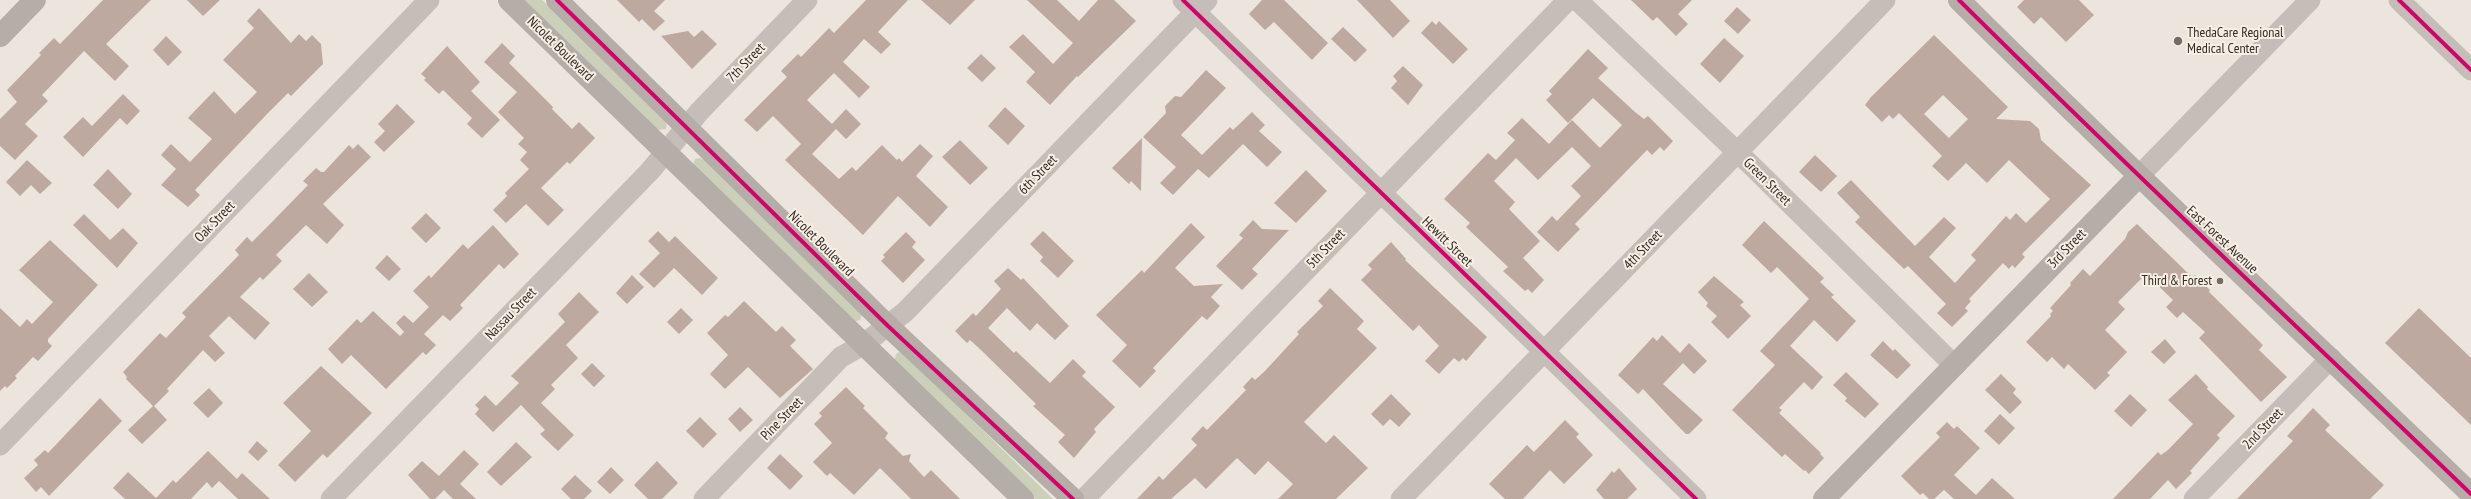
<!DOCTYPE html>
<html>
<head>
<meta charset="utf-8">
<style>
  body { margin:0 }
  canvas { display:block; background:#ebe5de }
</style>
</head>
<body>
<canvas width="2471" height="499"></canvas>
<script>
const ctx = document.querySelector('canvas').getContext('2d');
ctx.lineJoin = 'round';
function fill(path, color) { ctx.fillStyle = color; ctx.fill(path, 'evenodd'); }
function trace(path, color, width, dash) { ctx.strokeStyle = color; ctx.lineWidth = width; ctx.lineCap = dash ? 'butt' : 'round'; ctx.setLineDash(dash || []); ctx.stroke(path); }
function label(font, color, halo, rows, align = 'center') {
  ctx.font = font + ' "PT Sans Narrow",sans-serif'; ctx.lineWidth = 4; ctx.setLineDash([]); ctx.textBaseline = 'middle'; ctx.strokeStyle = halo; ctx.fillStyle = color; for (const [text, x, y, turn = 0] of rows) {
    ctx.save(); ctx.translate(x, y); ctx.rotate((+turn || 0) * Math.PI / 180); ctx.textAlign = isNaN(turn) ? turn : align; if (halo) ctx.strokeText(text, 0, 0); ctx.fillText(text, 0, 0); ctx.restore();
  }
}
fill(new Path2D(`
  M522,0h20l125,120 -1,9 -10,1z
  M699,158l5,1 158,156 -2,5 -7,2 -160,-157 2,-6z
  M899,352l5,1 149,146h-18l-141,-136 2,-9z`), '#ccd0b9');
fill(new Path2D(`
  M103,0h48l-45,44 23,22 -14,15 -31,-30 -42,44 6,6 -23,23 13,12 -23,24 -15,-14v-27l17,-17 -10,-12 34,-35 -2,-2 15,-15 6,6z
  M187,0h33l-17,16z
  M617,0h48l-11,11 11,10 -11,10 -12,-12 -3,3z
  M866,0h42l-30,32 13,12 -10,10 -17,-15 -21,23 27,25 -11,11 -25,-25 -27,27 25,24 14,-15 15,15 -15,15 -10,-10 -24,25 27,25 13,-12 4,4 26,-26 15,15 2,-2 3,4 18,-18 13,12 -17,20 32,31 -18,20 -32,-31 -35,39 -78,-75 16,-16 -28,-28 -16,16 -13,-12 43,-43 -6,-6 17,-17 3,3 28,-29 5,5z
  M921,0h54l-25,25z
  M1027,0h30l22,21 19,-21h16l22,21 -58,56 -1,-1 -27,29 -24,-23 9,-10 -26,-25 14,-13 30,30 20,-21z
  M1262,0h22l44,43 -16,17 -38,-38 -9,8 -16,-16z
  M1357,0h33l20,21 -17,17z
  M1631,0h61l-14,14 10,10 -12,12 -19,-19 -4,4z
  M2024,0h55l15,15 -28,27 -25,-25 -7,7 -17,-17z
  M1737,7l14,13 -13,14 -14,-13z
  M259,8l32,35 8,-9 7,7 6,-6 9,9 2,20 -32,32 -3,-3 -21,21 -72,76 5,5 -12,12 -27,-22 15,-16 -15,-14 10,-11 19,18 22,-23 -24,-21 26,-27 21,23 22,-22 -34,-32 31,-32 -7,-7z
  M1432,21l4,4 3,-4 29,28 -15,15 -32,-31z
  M1343,27l24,23 -12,12 -24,-23z
  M702,30l15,14 -25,25 -31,-33 27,-5 6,6z
  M1934,35l74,72 -12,12 34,2 9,8 2,11 50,45 -69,69 3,3 -10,11 -3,-3 -3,4 -6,-6 -34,36 2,2 -6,7 3,3 -16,16 -15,-14 9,-9 -38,-38 -4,3 -49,-47 5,-5 -23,-24 14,-13 64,66 29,-29 12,11 -27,29 26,26 21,-23 -5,-5 35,-39 4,4 6,-7 10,10 24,-24 -41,-39 -22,23 -21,-20 -18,18 -16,-15 10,-10 -43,-43 -6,6 -4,-4 -7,7 -17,-17 6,-8zM1943,95l25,24 -19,19 -25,-24z
  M166,36l16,16 -14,14 -15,-16z
  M1724,38l20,18 -24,27 -20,-19z
  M502,43l13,13 -6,7 44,44 -1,2 20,20 7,-7 16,16 -25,26 -3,-2 -26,26 23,22 -16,16 -22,-22 -20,19 -13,-13 14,-14 -2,-3 24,-24 -9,-9 7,-8 -9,-8 6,-6 -26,-26 19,-20 -33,-30z
  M447,46l33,36 -9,9 29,29 -18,18 -15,-14 5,-6 -29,-28 -4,4 -15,-14 2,-2 -5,-4z
  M1588,49l20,19 -10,10 37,34 9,7 4,-3 25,25 -9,10 -4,-4 -8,8 -5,-5 -72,74 5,5 -22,23 -21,-20 15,-16 5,5 24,-25 -10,-10 20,-20 -19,-19 -34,33 -22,-22 -22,23 21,21 -6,7 31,32 -17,17 21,22 -12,13 -4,-4 -3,2 -22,-20 5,-4 -42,-40 4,-4 -26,-24 44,-46 8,7 19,-20 -8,-7 15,-15 27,26 23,-24 28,28 22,-23 -29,-27 -25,25 -22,-23 6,-6 -3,-3z
  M981,54l15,14 -14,14 -15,-14z
  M1403,66l20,19 -15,20 -17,-17 6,-7 -4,-5z
  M1206,70l20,18 -45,47 21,20 28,-28 3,3 19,-18 13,13 -6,6 23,21 -15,15 -24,-23 -34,34 -11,-9 -25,26 -13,-12 16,-16 -33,-30 23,-24 -1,-7 10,-10 6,1z
  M123,94l17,17 -13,14 -7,-7 -37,39 -20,-20 20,-20 9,9z
  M397,104l18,18 -31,30 -10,-10 11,-11 -7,-7z
  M1005,107l20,19 -17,19 -20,-19z
  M1142,138l-1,53 -10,-10 -2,3 -17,-16z
  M960,140l28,28 -18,17 -28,-28z
  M358,144l13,13 -48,47 21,21 -17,19 -21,-19 -30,30 6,6 -19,19 -3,-3 -20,20 30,26 -15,17 -26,-24 -20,20 16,17 -10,9 -12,-12 -36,39 2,2 -15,15 13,14 -25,24 -14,-14 25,-24 -27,-27 1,-2 -4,-5 37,-39 6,5 20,-21 -4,-4 57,-58 -4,-5 12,-13 5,5 21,-21 35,-36 -5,-4 13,-13 5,4h3l25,-27 4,4z
  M1815,155l22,21 -16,16 -22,-20z
  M27,160l25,23 -12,11 -9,-9 -11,11 -14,-14z
  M108,169l24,25 -14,15 -25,-24z
  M1306,170l21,21 -31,32 -22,-20z
  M426,213l15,15 -15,15 -15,-15z
  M84,214l26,26 13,-12 15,15 -21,25 -44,-43z
  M1253,220l9,9 27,1 -37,39 6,5 -16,16 -26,-24 27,-28 -4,-3z
  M1764,221l60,57 -4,4 14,13 -3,2 25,24 -19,21 -23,-22 -24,26 33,31 -11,13 -8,-8 -25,26 3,2 -3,3 42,40 -1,1 4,4 -15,16 -4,-4 -1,1 -19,-17 -3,3 -50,-47 43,-45 -15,-14 49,-52 -32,-32 -6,6 -29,-28z
  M1191,223l14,14 -30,31 19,18 29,-2 -12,13 9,9 -13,14 -5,-4 -49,52 3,3 -16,17 -28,-27 15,-16 -31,-30 46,-45 2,3z
  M2137,224l55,53 3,-2 15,15 -1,2 54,53 -4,5 28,27 -26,25 -62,-64 6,-6 -22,-20 -6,6 -11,-11 7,-7 -27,-26 -28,28 7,7 -20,21 22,22 -20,21 3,2 -15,15 -27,-26 -4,5 -12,-12 -5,5 -21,-20 25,-26 -1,-2 3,-3 -3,-3 21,-23 -1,-2 13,-14 7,7 35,-37 3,-7z
  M493,225l26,29 -15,15 -5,-5 -39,41 3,3 -13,13 -7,-6 -19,19 12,11 -10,10 -3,-3 -37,37 -35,-34 -9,9 -14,-15 29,-30 4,4 12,-12 27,25 4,-4 -8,-9 8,-8 9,8 16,-16 -16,-16 16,-16 2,3 32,-34 5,5z
  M658,231l11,11 6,-6 43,42 -16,17 -28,-27 -20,20 -15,-14 21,-21 -12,-12z
  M1043,231l31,30 -16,17 -18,-17 3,-4 -13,-13z
  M906,232l10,10 -4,5 13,13 -22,23 -22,-22 4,-4 -2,-2z
  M50,240l48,45 -50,54v3l4,4 -14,15 -5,-4 -18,19 2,2 -10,10 -2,-2 -5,5v-83l20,19 7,-8 5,5 21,-22 -34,-32z
  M1391,242l15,17 -1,1 82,77 -21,24 -3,-3 -4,4 -5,-4 -15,16 -14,-13 14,-15 -20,-21 -6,6 -52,-51 11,-11 -4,-4z
  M387,255l14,14 -12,12 -14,-13z
  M1008,268l13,12 2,-2 46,48 -14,14 -18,-17 -7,8 -23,-23 -19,20 26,25 2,-2 34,32 23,-24 13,13 -4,4 33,31 -21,22 2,3 -22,26 -16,-16 7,-7 -32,-29 3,-2 -55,-54 -11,-10 -3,3 -12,-12 18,-18 3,3 25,-27 -7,-8z
  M309,273l19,19 -16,15 -19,-18z
  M632,275l12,12 -17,17 -11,-11z
  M1714,276l30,26 -4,3 11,11 -23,23 -17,-17 6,-6 -11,-10 2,-3 -10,-11z
  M1330,288l34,33 -7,8 20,19 -73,74 22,21 8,-8 34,33 -32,31h-58l15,-15 -25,-23 -13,14 -18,-17 -31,31 -11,-11 -24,21h-34l22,-23 4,4 34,-35 -6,-6 12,-13 4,4 39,-40 -3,-3 9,-10 3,3 10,-9 34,-37 -2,-2 26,-26 -5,-5z
  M579,292l20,20 -33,33 12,13 -27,27 4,4 -14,14 33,32 -16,16 -18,-17 5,-4 -24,-25 -28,27 -18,-18 4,-5 -4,-4 10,-10 11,11 23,-23 -8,-7 54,-54 -7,-8z
  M744,301l32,31 6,-6 14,14 -6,6 23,23 -33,29 -32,-31 -23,22 -15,-15 18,-19 -21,-22 18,-18 3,2z
  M681,308l12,12 -14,14 -12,-12z
  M2419,308l52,50v67l-86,-82z
  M1662,335l18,18 9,-10 18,18 -13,13 -11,-11 -20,21 40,36 -14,14h-3l-10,-10 -33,-35 -5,5 -20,-19 35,-38 4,4z
  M2165,339l11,13 -12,12 -13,-12z
  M1883,341l10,10 2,-2 16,16 -14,14 -27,-24z
  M592,363l13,13 -11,11 -13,-13z
  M321,366l51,47 -45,45 -4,-4 -28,28 -17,-17 33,-34 -28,-28z
  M1846,372l33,32 -14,14 -20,-17 2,-3 -14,-13z
  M2001,374l15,15 -3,4 9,9 -12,12 -25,-24z
  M2196,374l12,13 -1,2 28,27 -18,19 3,3 -30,33 2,2 -16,16 -8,-9 -18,19h-37l45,-47 3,3 7,-5 25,-26 -25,-24z
  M846,387l19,19 -2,2 25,25 -3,5 18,18 8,-2 -2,7 15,16 7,-7 29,29h-49l-31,-31 -26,27 -24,-22 -3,3 -14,-14 19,-19 -18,-19 8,-8 -3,-3z
  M209,388l14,15 -15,15 -15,-15z
  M1391,394l20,20 -12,13 -9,-8 -7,7 -12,-12z
  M2130,394l17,16 -16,17 -17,-16z
  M100,398l22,23 -73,75 -8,-9 -5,5 -12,-14 14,-13 -4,-5 11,-10 3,3z
  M740,407l13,13 -13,12 -12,-13z
  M2313,408l17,17 -5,5 59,55 -14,14h-133l56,-58 -6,-5z
  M2000,414l15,14 -16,17 -15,-14z
  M700,417l17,17 -14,14 -17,-17z
  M1565,420l14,14 -3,3 17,18 -29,29 -14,-14 -27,29h-18l-16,-15 38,-39 7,7z
  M1947,422l7,7 3,-3 23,22 -26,27 22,20 16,-17 23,21h-61l-10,-9 -10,9h-5l-6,-6 -3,2 -19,-19 39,-39 -4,-4z
  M257,441l11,10 -10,10 -10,-9z
  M516,442l16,15 -31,29 -14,-14z
  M464,450l15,14 -19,20 16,15h-23l-9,-9 -9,9h-5l-22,-24 14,-14 17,15z
  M208,451l29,28 5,-6 28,26h-32l-19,-18 -7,7 -5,-6 -16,17h-66l-12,-11 15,-16 28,26 17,-18 3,3z
  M780,454l23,22 -13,14 -23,-22z
  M657,461l21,22 -16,16h-14l-14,-14z
  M611,467l13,13 -14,14 -13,-12z
  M1619,468l18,21 -10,10h-23l-8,-9 16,-19 2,2z
  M575,475l17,16 -8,8h-13l-10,-10z`), '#bea9a0');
trace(new Path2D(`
  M1183,0l513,499
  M1577,0l176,167 202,199
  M2399,0l72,70
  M2139,176l171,-176
  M0,445l429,-445
  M331,499l319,-328 49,-59 108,-112
  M704,499l137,-142 23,-13 41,-32 302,-312
  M1084,499l484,-499
  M1401,499l484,-499
  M2194,499l137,-141`), '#c4bdb8', 21);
trace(new Path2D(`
  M509,0l514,499
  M557,0l331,326 185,173
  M1959,0c168,167 341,329 512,494
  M0,36l35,-36
  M1824,499l315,-323`), '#b5aea8', 22);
trace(new Path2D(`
  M557,0l331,326 185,173
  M1183,0l513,499
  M1959,0c168,167 341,329 512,494
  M2399,0l72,70`), '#d6006c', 4);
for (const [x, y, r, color] of [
  [2178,41,5,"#746c67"],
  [2220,281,4,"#746c67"]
]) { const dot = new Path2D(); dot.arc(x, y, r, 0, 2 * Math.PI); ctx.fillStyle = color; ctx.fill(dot); trace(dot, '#f8efe5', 1.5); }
label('14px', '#342b27', '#f8efe5', [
  ["ThedaCare Regional",2187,33],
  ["Medical Center",2187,49],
  ["Third & Forest",2212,281,"right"]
], 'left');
label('14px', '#342b27', '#f8efe5', [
  ["Nicolet Boulevard",560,49,44],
  ["7th Street",746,63,-46],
  ["6th Street",1038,175,-46],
  ["Green Street",1767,182,45],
  ["Oak Street",215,222,-46],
  ["East Forest Avenue",2222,240,43],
  ["Hewitt Street",1447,242,44],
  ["Nicolet Boulevard",821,244,45],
  ["5th Street",1326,249,-46],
  ["3rd Street",2067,249,-46],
  ["4th Street",1643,250,-46],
  ["Nassau Street",511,314,-46],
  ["Pine Street",782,419,-46],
  ["2nd Street",2263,429,-46]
]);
</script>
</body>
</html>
